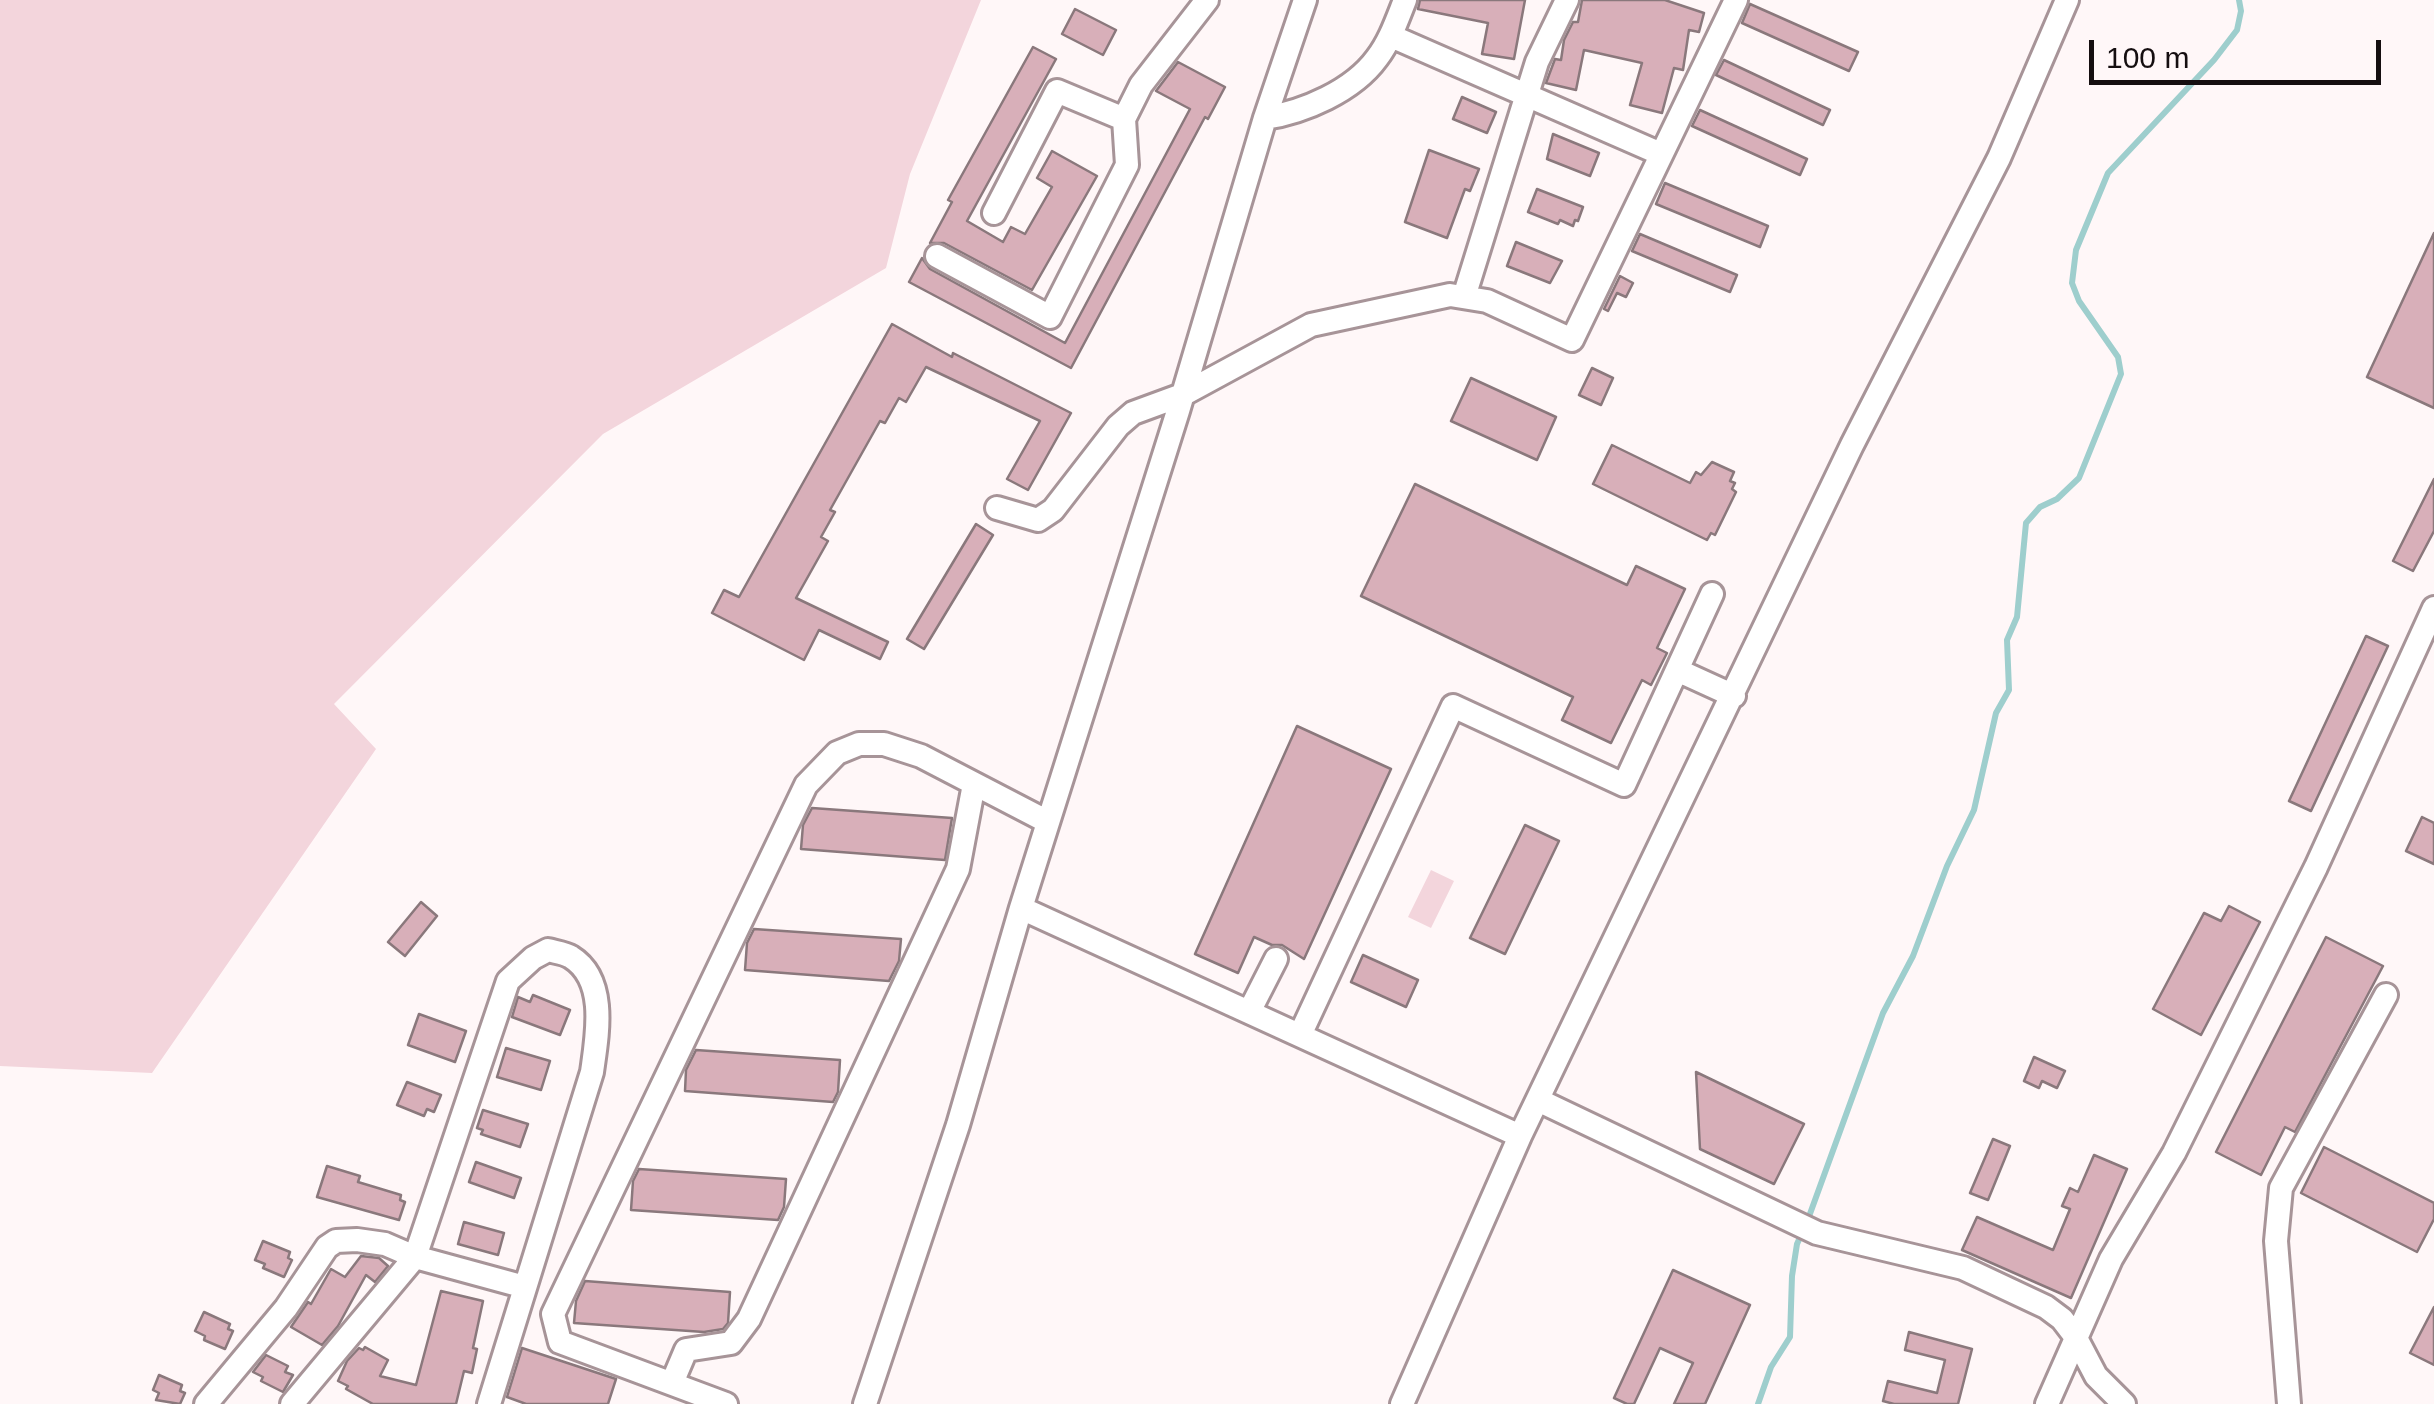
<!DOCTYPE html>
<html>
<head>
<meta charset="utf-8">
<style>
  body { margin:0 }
  #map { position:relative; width:2434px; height:1404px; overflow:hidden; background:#fff7f8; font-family:Arial,sans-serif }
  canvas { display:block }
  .scale { position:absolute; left:2089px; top:40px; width:292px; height:45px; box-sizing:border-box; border:5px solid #150e10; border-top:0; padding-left:12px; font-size:30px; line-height:35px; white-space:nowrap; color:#150e10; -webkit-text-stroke:8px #fff7f8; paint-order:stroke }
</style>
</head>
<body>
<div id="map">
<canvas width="2434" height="1404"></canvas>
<div class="scale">100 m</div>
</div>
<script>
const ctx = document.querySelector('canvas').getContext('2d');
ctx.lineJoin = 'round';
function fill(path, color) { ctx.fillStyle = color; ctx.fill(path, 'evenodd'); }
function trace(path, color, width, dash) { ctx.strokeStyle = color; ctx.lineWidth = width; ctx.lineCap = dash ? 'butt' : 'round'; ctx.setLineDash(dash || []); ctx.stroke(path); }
fill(new Path2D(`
  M0,0h981l-71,174 -24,94 -283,166 -269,270 42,45 -224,324 -152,-7z
  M1431,870l23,11 -23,47 -23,-11z`), '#f3d5dc');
trace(new Path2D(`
  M1807,1222l76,-209 30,-57 34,-90 27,-56 22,-97 13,-23 -2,-50 10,-23 9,-94 14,-16 17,-8 22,-21 42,-104 -3,-17 -39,-56 -7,-18 4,-33 32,-77 106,-113 23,-30 4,-19 -2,-11
  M1758,1404l13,-37 19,-30 2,-61 5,-32 5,-11`), '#9ececd', 6);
const building = new Path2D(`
  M1420,0h105l-11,59 -32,-5 6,-31 -70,-14z
  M1582,0h83l39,13 -5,19 -10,-2 -6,40 -9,-2 -12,45 -32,-8 12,-42 -58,-13 -8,40 -30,-7 9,-24 6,1 3,-20 9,-18h5z
  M1750,4l108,48 -9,19 -107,-48z
  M1075,9l41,21 -13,25 -41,-21z
  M1033,47l23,12 -89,162 36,21 8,-15 14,7 27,-47 -15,-9 15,-27 45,25 -65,114 -88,-47h-14l22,-41 -4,-2z
  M1724,60l106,50 -7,15 -107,-50z
  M1178,62l47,25 -17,32 -3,-2 -134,251 -162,-86 13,-24 8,11 135,74 125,-234 -34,-18z
  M1462,97l34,15 -9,21 -34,-14z
  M1700,110l107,49 -7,16 -108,-49z
  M1553,134l46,19 -9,23 -43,-17z
  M1429,150l50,19 -9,22 -5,-2 -18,49 -42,-16z
  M1665,183l103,43 -8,21 -104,-43z
  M1537,189l46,18 -5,14 -3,-1 -2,6 -13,-6 -2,4 -30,-12z
  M2434,233v175l-67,-31z
  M1640,234l97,41 -7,17 -98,-41z
  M1516,242l46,19 -12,22 -43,-17z
  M1620,276l13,7 -7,14 -9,-4 -9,18 -4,-2z
  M892,324l60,33 1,-4 118,60 -43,77 -21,-11 33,-58 -114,-54 -20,35 -7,-4 -14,25 -5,-2 -50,89 5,2 -14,25 7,4 -32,57 92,44 -8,17 -61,-29 -15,30 -92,-47 12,-23 15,7z
  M1592,368l21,10 -12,27 -22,-10z
  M1471,378l85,39 -19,43 -86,-39z
  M1612,445l78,38 6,-11 5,3 11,-13 22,10 -4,9 5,2 -3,6 4,3 -21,43 -4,-2 -4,7 -114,-56z
  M2434,479v52l-21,40 -20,-10z
  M1415,484l212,101 9,-19 49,23 -28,59 10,5 -16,32 -9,-5 -31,63 -49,-23 11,-23 -212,-101z
  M976,524l17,11 -69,114 -17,-10z
  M2366,636l22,10 -77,165 -22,-10z
  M1297,726l94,43 -87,190 -22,-14h-10l-18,-8 -16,36 -43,-19z
  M812,808l140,10 -7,42 -144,-11 2,-24z
  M2422,817l12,6v41l-28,-13z
  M1525,825l34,16 -54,113 -35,-16z
  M421,902l16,14 -32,40 -17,-14z
  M2229,906l31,16 -59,113 -48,-26 51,-96 17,8z
  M754,929l147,10 -2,22 -10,20 -144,-11 2,-27z
  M2326,937l57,29 -88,166 -10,-5 -24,48 -45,-23z
  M1363,955l55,25 -12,27 -55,-25z
  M533,995l37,15 -10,25 -48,-18 6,-20 12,5z
  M419,1014l47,17 -11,31 -47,-17z
  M506,1048l44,13 -9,29 -44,-13z
  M696,1050l144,10 -2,32 -5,10 -148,-11 1,-21z
  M2034,1057l31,14 -8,17 -15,-7 -3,7 -15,-7z
  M1696,1072l108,52 -30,60 -74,-35z
  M407,1082l34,13 -7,17 -7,-3 -3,7 -27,-11z
  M483,1110l45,14 -8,23 -39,-13 2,-4 -6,-2z
  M1993,1139l17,7 -22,54 -18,-7z
  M2324,1147l110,56v16l-17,33 -116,-59z
  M2094,1155l33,14 -56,129 -109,-48 15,-33 76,33 17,-41 -8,-3 8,-18 8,4z
  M476,1162l45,16 -7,20 -45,-16z
  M327,1166l33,10 -2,6 43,13 -1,5 5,2 -6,18 -82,-23z
  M639,1169l147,10 -2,28 -6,13 -147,-10 2,-29z
  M464,1222l40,11 -6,22 -40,-11z
  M263,1241l27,11 -2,6 4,2 -8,17 -21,-9 2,-4 -10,-4z
  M361,1256l18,2 9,8 -13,16 -9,-7 -28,51 -16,19 -31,-18 17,-25 3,2 20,-35 14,8z
  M1673,1270l77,35 -45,99h-31l19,-41 -33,-15 -26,56h-7l-13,-6z
  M585,1281l145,11 -2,31 -5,6 -19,3 -130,-9 2,-22z
  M441,1291l42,10 -10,47 4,1 -5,24 -8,-2 -8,33h-83l-27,-15 2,-3 -10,-5 9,-20 12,-13 4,2 2,-3 23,13 -8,16 36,9z
  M2434,1307v58l-24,-12z
  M204,1312l26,12 -2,5 5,2 -8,18 -21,-9 1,-4 -10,-5z
  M1909,1332l63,17 -14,55h-64l-11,-3 5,-20 49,12 8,-33 -40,-10z
  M522,1348l94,31 -8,25h-82l-19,-7z
  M266,1355l22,11 -3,6 8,3 -10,17 -22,-11 2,-4 -10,-5z
  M159,1375l23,10 -2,6 5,2 -5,11 -24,-4 3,-7 -6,-3z`);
fill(building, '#d8afb9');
trace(building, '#8a787c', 2.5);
const minor = new Path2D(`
  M1391,36l270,118
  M1265,118c39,-6 88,-27 112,-60 13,-17 20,-38 28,-58
  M994,213l63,-122 67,28
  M937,256l113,61 77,-152 -3,-46 17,-34 66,-85
  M1464,297l73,-235 30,-62
  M997,508l41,12 15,-10 65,-84 15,-13 49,-18 129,-70 139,-30 37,6 85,39 164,-340
  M1677,670l57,26
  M1021,908l499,228
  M1249,1012l27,-53
  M1300,1035l153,-329 171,79 88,-191
  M1538,1100l279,133 146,35 83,39 16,12 13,17 21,40 28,28
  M672,1383l14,-33 45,-7 18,-24 209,-450 16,-85
  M206,1404l80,-96 41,-61 9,-6 21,-1 28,4 30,13 110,30
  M292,1404l123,-147 93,-276 25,-23 15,-8c7,2 17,3 23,7 37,23 26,79 21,115l-103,332
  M726,1404l-166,-62 -7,-28 253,-529 31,-32 22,-9h25l37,12 127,66
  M865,1404l93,-279 63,-217 157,-497 87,-293 40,-118
  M1402,1404l118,-268 332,-691 147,-287 68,-158
  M2047,1404l64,-145 63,-106 142,-286 118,-259
  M2289,1404l-13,-163 5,-53 105,-193`);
trace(minor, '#a79498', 28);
trace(minor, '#fff', 22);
</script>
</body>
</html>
